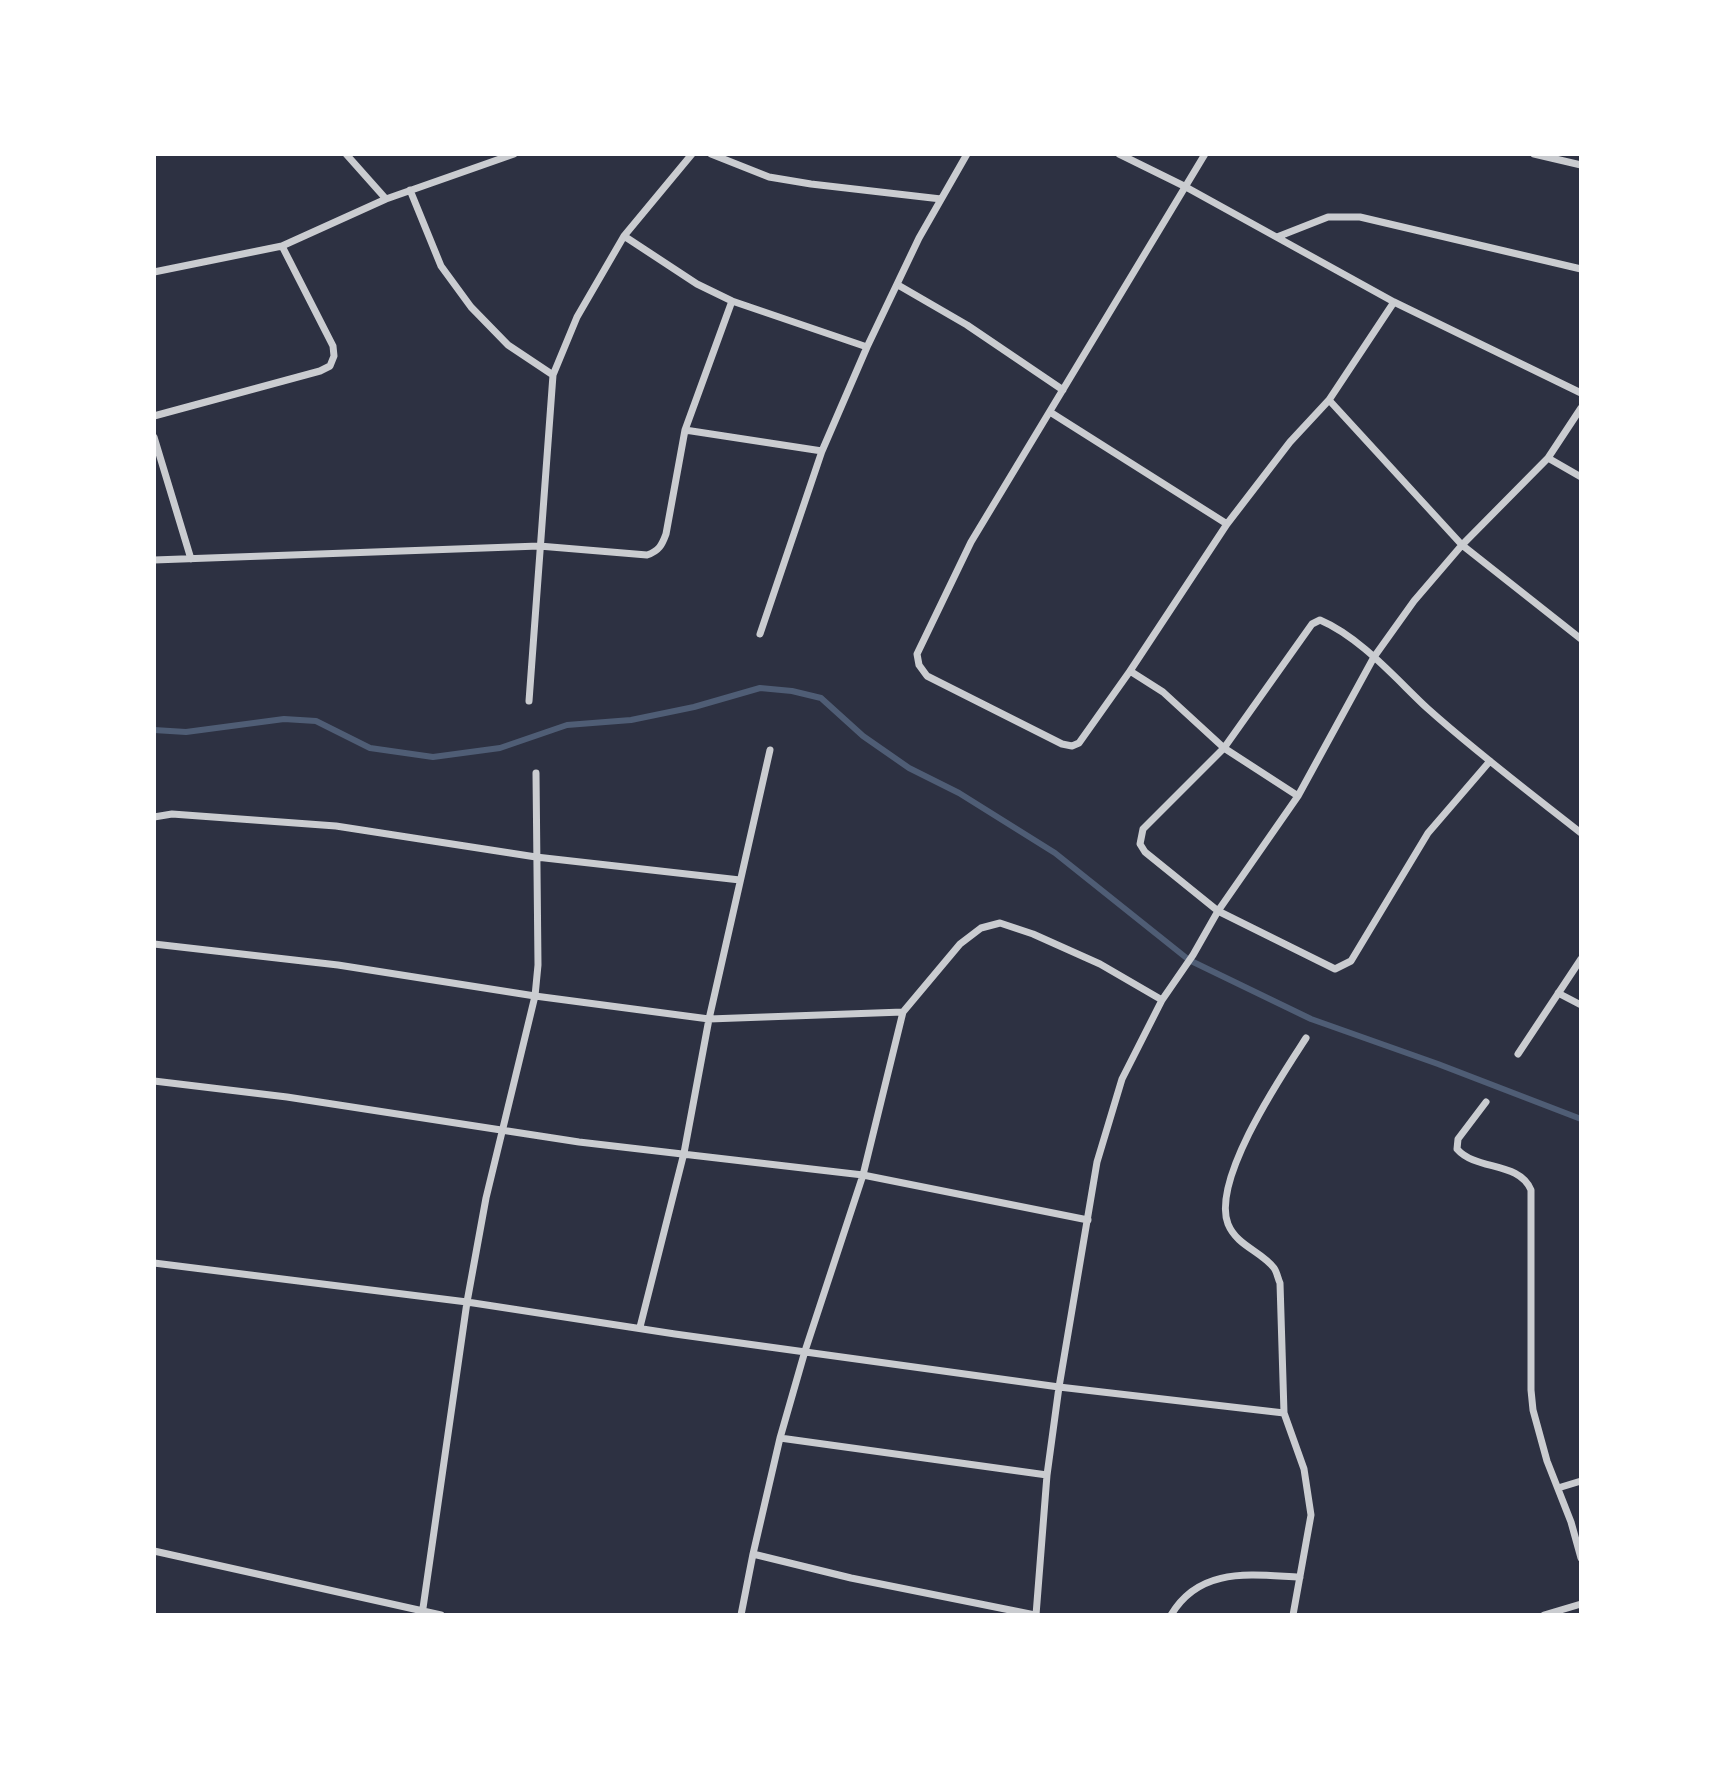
<!DOCTYPE html>
<html>
<head>
<meta charset="utf-8">
<style>
  body { margin:0 }
  #map { position:relative; width:1735px; height:1769px; overflow:hidden; background:#2d3142; font-family:Rubik,sans-serif }
  canvas { display:block }
  .frame { position:absolute; inset:0; border:156px solid #fff; pointer-events:none }
</style>
</head>
<body>
<div id="map">
<canvas width="1735" height="1769"></canvas>
<div class="frame"></div>
</div>
<script>
const ctx = document.querySelector('canvas').getContext('2d');
ctx.lineJoin = 'round';
function trace(path, color, width, dash) { ctx.strokeStyle = color; ctx.lineWidth = width; ctx.lineCap = dash ? 'butt' : 'round'; ctx.setLineDash(dash || []); ctx.stroke(path); }
trace(new Path2D(`
  M154,730l32,2 98,-13 32,2 54,27 63,9 67,-9 67,-23 64,-5 63,-13 66,-19 32,3 29,7 42,38 46,32 50,25 96,60 134,107 122,59 127,45 143,55`), '#4f5d75', 6);
trace(new Path2D(`
  M346,154l40,45
  M711,154l58,23 42,7 130,15
  M1119,154l65,32 210,116 187,91
  M1205,154l-234,388 -54,112 2,11 8,11 135,68 10,2 7,-3 51,-72 97,-147 63,-82 39,-42 65,-98
  M1534,154l47,11
  M410,190l31,76 30,41 37,38 45,30
  M624,236l73,48 35,17 135,46
  M1277,237l51,-20h32l221,52
  M154,272l128,-26 104,-47 128,-45
  M898,285l69,40 96,65
  M1329,400l133,145 119,94
  M1050,412l177,112
  M154,416l166,-45 10,-5 4,-10 -1,-10 -51,-100
  M685,430l137,21
  M154,437l37,122
  M1548,458l33,19
  M154,560l385,-14 108,9c12,-4 15,-10 19,-21l19,-104 47,-129
  M760,634l62,-183 45,-104 52,-109 48,-84
  M1130,671l33,21 61,56 74,48
  M529,701l24,-326 24,-58 47,-81 68,-82
  M1490,761l-62,72 -77,128 -16,8 -117,-58 -73,-59 -5,-8 3,-15 81,-81 88,-124 8,-4c40,17 76,59 107,88 49,44 102,84 154,125
  M154,817l18,-3 164,12 200,31 204,23
  M154,944l184,21 197,31 174,23 194,-7
  M1558,993l23,12
  M1518,1054l63,-95
  M154,1081l133,16 292,45 284,33 225,45
  M1486,1102l-28,37 -1,10c19,22 62,12 74,41v200l2,20 14,51 24,61 10,36
  M154,1263l313,39 208,32 384,53 225,26
  M640,1327l44,-174 25,-134 61,-269
  M780,1438l267,37
  M1558,1488l23,-7
  M154,1551l287,64
  M753,1554l98,24 184,37
  M422,1615l45,-313 19,-104 49,-202 3,-31 -2,-192
  M741,1615l12,-61 27,-116 25,-87 58,-176 40,-163 57,-68 21,-16 19,-5 33,11 67,30 62,36
  M1036,1615l11,-140 12,-88 38,-225 25,-83 40,-79 31,-45 25,-44 80,-115 76,-139 40,-56 48,-56 86,-87 33,-50
  M1171,1615c29,-49 80,-40 129,-38
  M1293,1615l18,-100 -7,-46 -20,-56 -4,-130c-2,-4 -3,-11 -6,-15 -13,-17 -37,-22 -46,-44 -17,-44 54,-149 78,-186
  M1544,1615l37,-11`), '#caccd0', 7);
</script>
</body>
</html>
